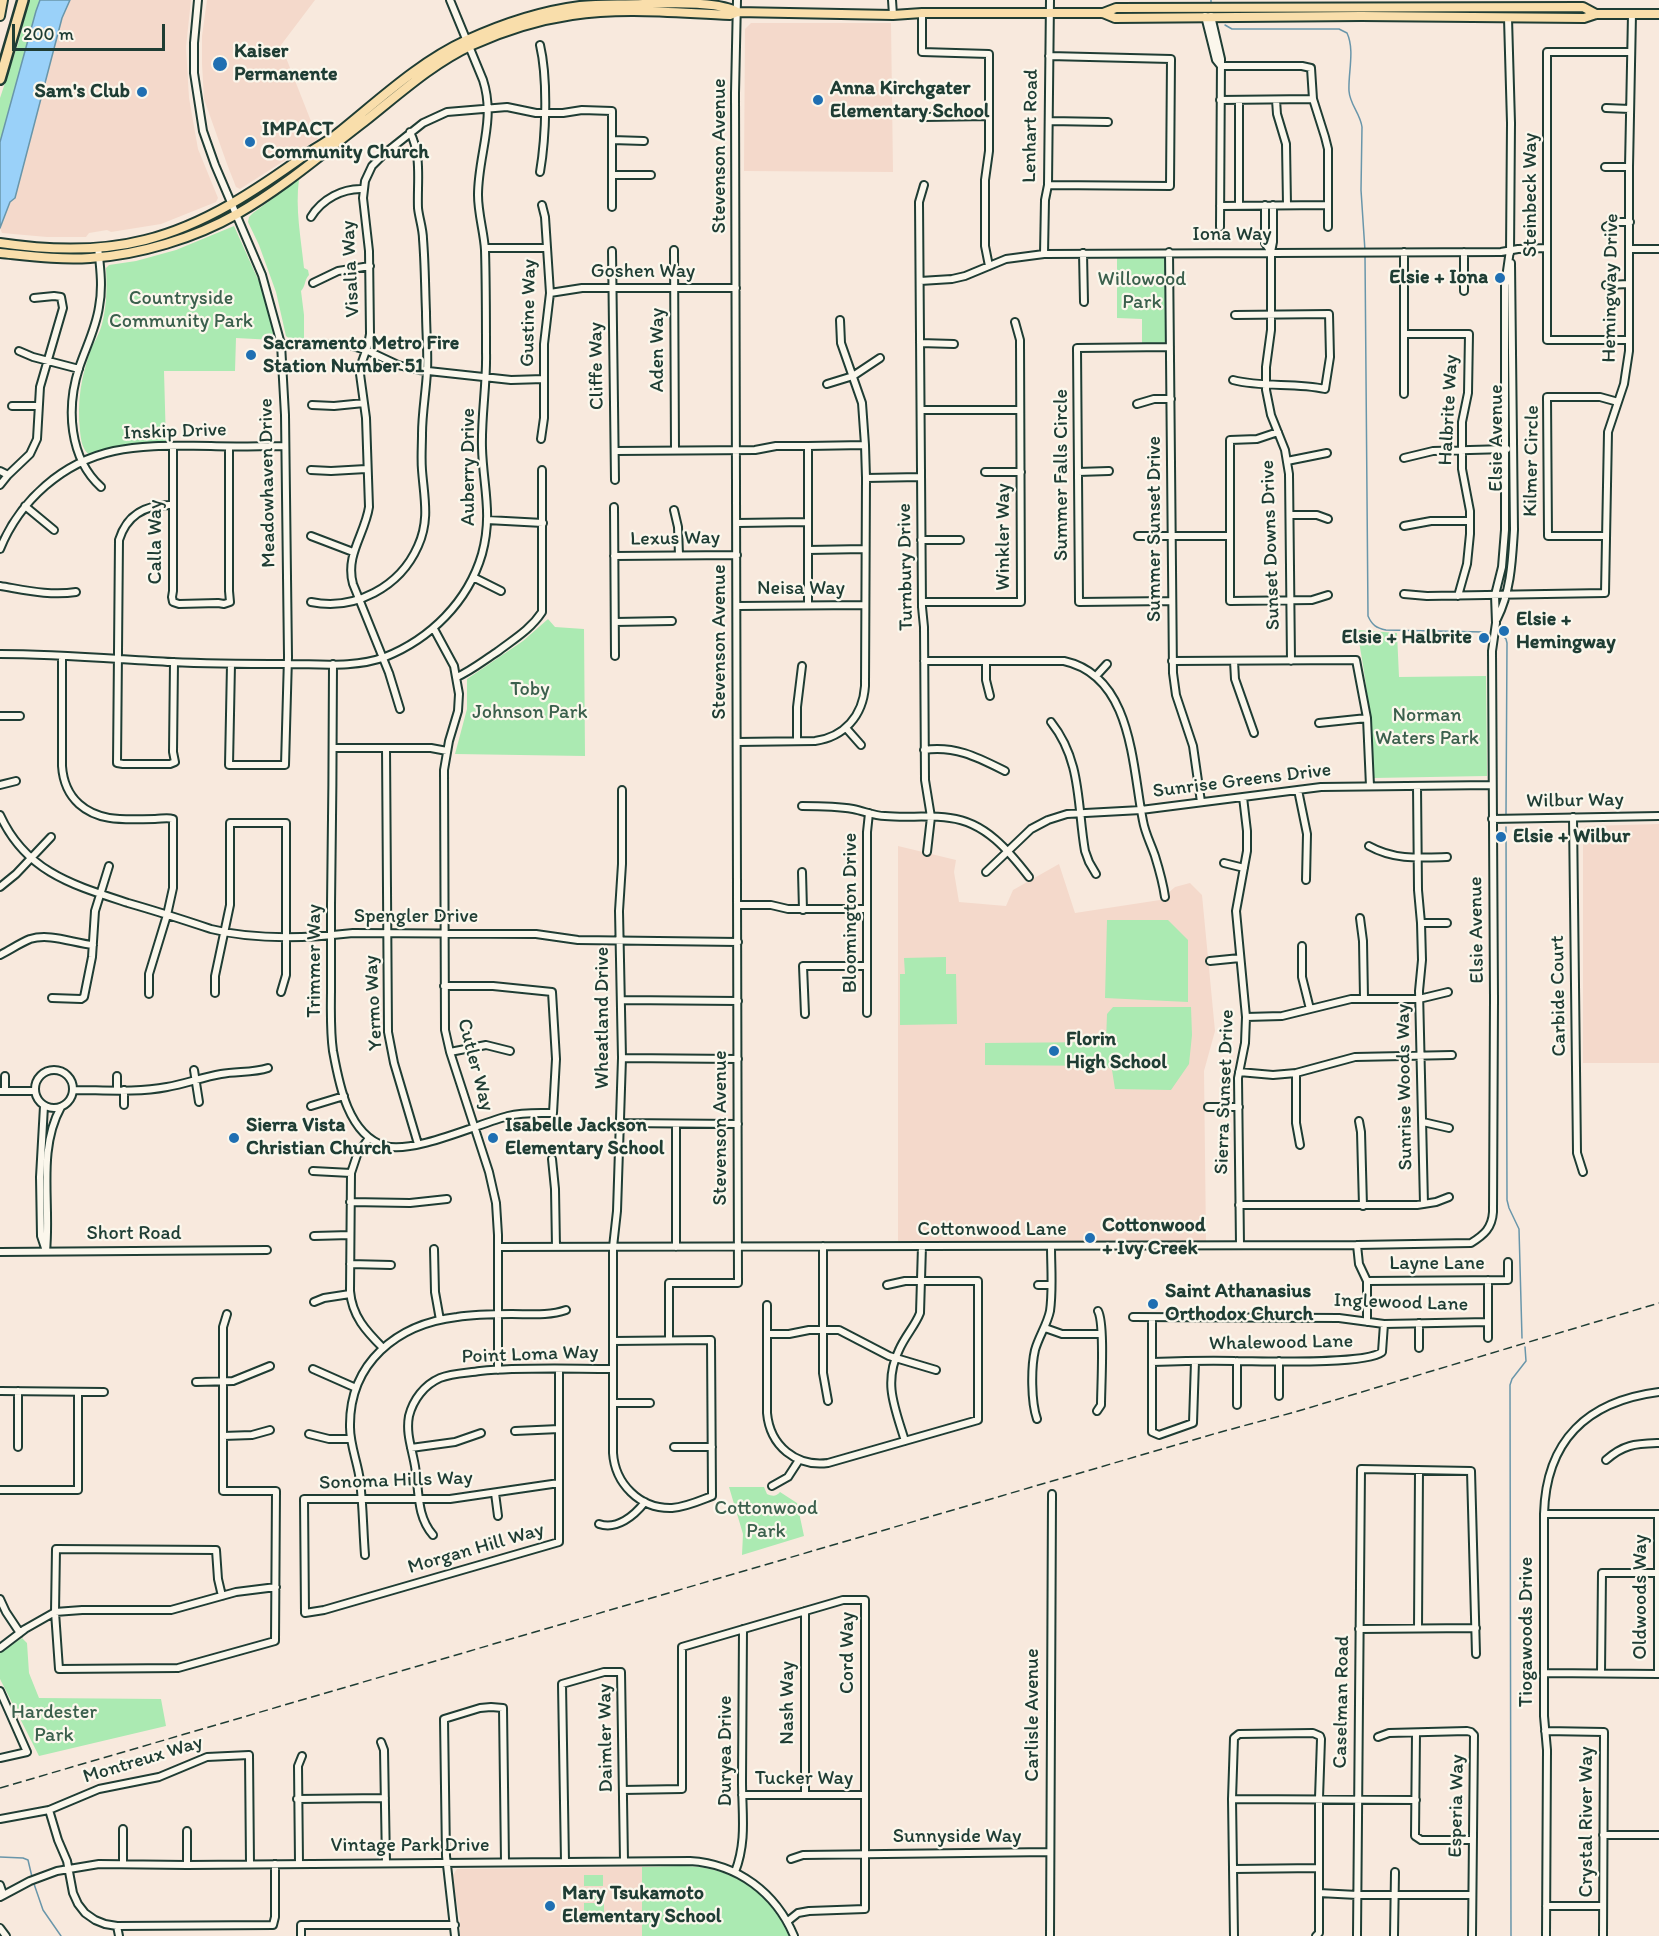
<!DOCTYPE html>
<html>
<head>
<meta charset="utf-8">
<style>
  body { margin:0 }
  #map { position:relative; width:1659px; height:1936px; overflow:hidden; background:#f8e9dd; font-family:Itim,sans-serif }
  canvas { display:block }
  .scale { position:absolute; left:12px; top:24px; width:153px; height:27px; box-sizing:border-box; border:3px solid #1f3d34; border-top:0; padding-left:8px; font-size:18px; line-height:21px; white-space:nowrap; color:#1f3d34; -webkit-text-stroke:4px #fbf7ec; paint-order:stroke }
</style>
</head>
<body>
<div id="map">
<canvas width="1659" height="1936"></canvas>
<div class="scale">200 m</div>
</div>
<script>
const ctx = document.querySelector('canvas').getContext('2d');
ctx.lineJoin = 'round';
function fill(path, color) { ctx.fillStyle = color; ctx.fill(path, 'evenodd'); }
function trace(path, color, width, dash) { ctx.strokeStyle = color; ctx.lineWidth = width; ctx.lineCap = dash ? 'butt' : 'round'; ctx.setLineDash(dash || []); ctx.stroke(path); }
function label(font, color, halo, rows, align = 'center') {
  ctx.font = font + ' Itim,sans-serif'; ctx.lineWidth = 4.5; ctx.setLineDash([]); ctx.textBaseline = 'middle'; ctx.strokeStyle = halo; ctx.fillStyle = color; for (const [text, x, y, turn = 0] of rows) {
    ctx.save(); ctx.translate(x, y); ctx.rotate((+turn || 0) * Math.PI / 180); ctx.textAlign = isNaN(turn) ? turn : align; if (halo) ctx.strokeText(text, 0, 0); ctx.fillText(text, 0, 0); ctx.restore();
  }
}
fill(new Path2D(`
  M70,0h121l-5,47 3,51 9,51 20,49 -2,4 -55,22 -50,8 -4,-2 -18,3 -3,4h-39l-45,-4 -2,-5 10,-26 5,-4 47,-180z
  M207,0h108l-34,45 37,94 -78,50 -4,-2 -9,-23 -23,-65 -2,-35v-28z
  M751,23h140l2,149 -149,-1 1,-142z
  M1659,824v239h-76v-232l3,-5z
  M898,846l58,14 -2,12 5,30 47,4 7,-16 46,-26 16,49 85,-13 15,-13 15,-4 12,12 13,136 -11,40 2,170h-308z
  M642,1867v69h-182v-16l-7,-37v-8l4,-6z`), '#f4d9cb');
fill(new Path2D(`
  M29,0h11l-4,11 -36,131v-44l18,-54z
  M299,179c-4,30 2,59 5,89l4,2 1,5c-5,5 -3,11 -8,16l3,24v25h-13l-5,-4 -10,-44 -17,-47 -11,-23 1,-5 4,-4z
  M234,226l27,60 8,24 5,30 -38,-2 -1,33h-71l2,73c-27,0 -52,0 -76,11 -8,-5 -9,-15 -10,-24 -3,-30 1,-54 11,-82 4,-8 9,-17 11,-25 5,-19 5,-37 4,-56l3,-3 27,-4 40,-11z
  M1117,256h45l5,4 1,80 -4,5h-22v-26l-25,-1z
  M548,619l7,8 29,2 1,127 -130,-2 12,-45v-30l56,-38z
  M1357,630l40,3 2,44 87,-1 1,100 -114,2c0,-50 -7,-98 -16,-148z
  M1107,920h61l20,20v62l-83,-4z
  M946,957v17h10l1,50 -57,1v-51h5l-1,-16z
  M1113,1007h78l1,28 -3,29 -18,26 -56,-1 -3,-19 -6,-4 -121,-1v-22l121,-1 1,-28z
  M764,1487l3,7c5,2 9,3 13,-2l17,11 7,33 -62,19 1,-21 -14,-47z
  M22,1638l5,5 2,30 10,25 122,1 5,27 -127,30 -39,-77v-26z
  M642,1867c19,0 38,-2 57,0 41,5 74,32 90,69h-147z
  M584,1875h19v11h-19z
  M584,1889h19l1,11h-20z
  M584,1903h20v11h-20z`), '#abeab2');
const water = new Path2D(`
  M40,0h30l-8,18 -47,180 -5,4 -10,26v-86l36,-131z`);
fill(water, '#9ad1f9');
trace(water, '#6996aa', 1.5);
trace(new Path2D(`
  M1211,0v2
  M1225,25l7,4h107l8,4c8,17 1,40 2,58 1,14 11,22 13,36l-1,63 4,61
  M1365,256l3,360c4,9 8,12 18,14l98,2
  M1503,636l3,3 1,4 -1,171
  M1506,827l1,373 2,8 10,21 3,109
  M0,1857l23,1 5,2 4,17
  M33,1881l10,29 18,26
  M1511,1936l-1,-551 2,-6 14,-18 -1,-14`), '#6996aa', 1.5);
const minor = new Path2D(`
  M198,0l-4,43v30l9,58 12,34 47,110 19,69 4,71 3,242 -3,108h-56l2,-101
  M892,0l1,15
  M922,13v39l67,2v97l-4,29v66l4,20
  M1205,16l11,44 4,5
  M1211,16l10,43 -1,168
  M1508,18l3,105 -1,130
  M540,45c8,34 6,92 0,127
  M1221,66h81l9,2 2,31 12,38 3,12v78
  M1220,100l93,-1
  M1239,100v105
  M1276,100l1,14 9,30 1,61
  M1606,108l24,1
  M924,117l65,-1
  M1049,121l59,1
  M612,140l32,1
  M1605,167h24
  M612,175h39
  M924,185l-5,17 3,405 2,20 1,153 6,37 -4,35
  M1048,185l122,1 1,-127 -122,-3
  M1265,205v38l6,9 2,-10v-37
  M1220,206l108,-1
  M311,217c11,-18 32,-29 52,-28
  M1606,227l10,-5h14
  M98,247c2,19 5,40 1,60 -3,21 -13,40 -20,61 -13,40 -10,90 22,119
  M485,248h61
  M1629,249h30
  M674,250l1,200
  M612,251l3,229
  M1169,252l4,421 3,22 17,51 8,56
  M1271,252v78l-5,37v23l5,25 14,35 4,24 2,187
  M1464,252v39
  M1083,253l1,49
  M1044,254l1,-54 3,-15 2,-185
  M920,281l32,-2 13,-3 41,-17 38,-5 457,-2 17,-3 29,-1
  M313,283l25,-12 32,-5
  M1606,285l23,-1
  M550,293l32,-5h154
  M840,320l1,23 21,60 3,42
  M1404,334h65l-1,59 -6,29v47l8,42v23l-3,30 -9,32
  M1629,340h-82v-288h84
  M920,343l34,1
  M281,344l68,1 17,5 32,15 21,5 92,10 33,-1
  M1170,347l-93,1 2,254 93,-1
  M19,351l14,6 46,12
  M1233,380c30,8 62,2 92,9l5,-32 -1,-43 -94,1
  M827,384l26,-8 27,-18
  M1404,394v-142
  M1137,404l17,-5h17
  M312,405l22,1 30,-3
  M12,406h26
  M921,410h99
  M1278,432l-21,7 -27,1v161l82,-1 16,-5
  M541,439l3,-21v-74l6,-51 -5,-76 -3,-12
  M173,446v145l-1,6 1,5 6,2 39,-1 6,1 6,-2 -1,-11v-144
  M808,446l57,-1 1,33 55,-1
  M615,451l140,-1 21,-4h32v159
  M1404,458l29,-7 74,-2
  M1287,461l40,-8
  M311,470l20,1 35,-2
  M0,471l8,4
  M985,472h36
  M1078,472l31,-1
  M0,485l8,-10 22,-21 7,-15 3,-52 23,-79 -2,-11 -7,-1 -20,2
  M173,505c-26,-1 -46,9 -54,35l-2,223 6,1h47l5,-2 -2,-10 1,-90
  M25,506l29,24
  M614,507l1,149
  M674,510l4,17 1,28
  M1290,515h27l11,4
  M487,520l56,3
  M737,523l70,-1
  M1404,526l27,-5h39
  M311,536l42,16
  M1138,536h92
  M1606,536h-58l-1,-139h53l18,5
  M921,540h39
  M0,549c20,-49 63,-87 114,-98 32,-7 65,-5 97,-5 24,1 49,0 74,0
  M808,550l57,-1
  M614,556l123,-1
  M473,577l28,14
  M0,586c25,4 50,10 76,6
  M1404,594l23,2 178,-3 3,-161 16,-48 5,-33v-184l3,-153
  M311,602c44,9 89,-15 107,-56 12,-26 6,-49 4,-76 -1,-12 0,-24 0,-36 0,-21 4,-42 5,-63 1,-20 -1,-40 -1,-59 -1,-24 -1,-49 -3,-73 0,-10 -4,-21 -5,-31 -1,-26 4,-52 -8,-76
  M922,602h99l-1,-262 -5,-18
  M737,606l128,-1
  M1497,619c14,-28 15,-58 17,-89l-3,-267
  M615,622l57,-1
  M434,629l20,37 5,28 -1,17 -9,30 -5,29 1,260 5,22 39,120 7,31 2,32v135
  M0,654c57,0 115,5 172,8 39,2 78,2 117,2 31,0 66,4 96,-7 45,-18 83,-55 97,-103 11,-40 1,-68 0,-106 -1,-32 5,-64 4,-96 0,-34 0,-68 -1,-102 -1,-18 -7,-36 -7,-55 0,-40 18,-75 5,-115l-33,-80
  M62,656v110c1,15 6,28 17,38 21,19 49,15 76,15 6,0 12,-2 18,0v69l-6,27 -18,59v20
  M924,661h140c69,15 68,106 79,160 2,12 8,23 12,35 4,13 8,27 10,41
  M986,661v19l4,16
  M1172,661l184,-1 11,58 3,68
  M1234,661l1,18 19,54
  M333,664c0,81 -1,161 -2,242 0,27 0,54 0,82 0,21 -1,42 2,63 6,33 15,84 52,95 28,8 93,-22 123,-30 15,-4 30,-3 45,-3l3,-54 -4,-67 -59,-6h-49
  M1096,676l11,-12
  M457,677c15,-7 26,-16 40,-25 17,-13 33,-22 45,-40v-142
  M400,709l-11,-36 -36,-89c-8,-29 12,-50 16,-77l-3,-89 -6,-44 2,-12 6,-17 2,-11 -1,-83 -6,-53 2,-17 7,-15 12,-12 39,-31 24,-11 60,-5 29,6h27l19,-3 30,1v96
  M0,716h20
  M1051,722c31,39 26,83 34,129l4,11 7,12
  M1319,723l48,-5
  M846,728l15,17
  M797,741v-34l5,-41
  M737,742l78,-1c29,-4 48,-25 50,-55l1,-208
  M333,748h98l16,3
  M386,748l2,284 6,31 24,81
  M924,750c31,-5 55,8 81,21
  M0,785l16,-4
  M1417,786l1,104 3,33 1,37 -3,31 5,213
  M1298,790l9,44 -1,46
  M802,806c17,0 34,0 51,3 11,2 21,7 32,7 21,2 43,-1 65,2 35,4 59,33 79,59
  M0,815c26,57 73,70 128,88 28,8 56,17 83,26 43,11 99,9 142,4l183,1 42,6 160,2
  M1573,817l4,336 6,19
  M1492,819l167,-3
  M1369,846c25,14 50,12 78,11
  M1224,863l20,5
  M802,872l1,38
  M986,872l45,-43 17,-9 19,-6 74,-4 180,-23 171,-2
  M0,887l16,-13 35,-37
  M737,905h34l17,4h79
  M1360,918l3,23 1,57
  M1421,923h26
  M1302,946v31l8,32
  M0,955c10,-5 20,-12 30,-16 20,-6 43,4 63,6
  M1210,961l30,-3
  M215,993v-17l15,-71v-82h56v152l-5,17
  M52,998l29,1 3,-2 8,-40 3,-46 14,-45
  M621,1000l117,1
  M867,1013v-181l2,-19
  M805,1014l-2,-48h64
  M1246,1017l36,-1 69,-17h68l29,-7
  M450,1052l36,-7 24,6
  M622,1058l116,1
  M194,1070l5,32
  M35 1089a19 19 0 1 1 38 0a19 19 0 1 1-38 0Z
  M1239,1072l34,3 23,-2 59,-16 97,-2
  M1296,1073v50l4,22
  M5,1090v-14
  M73,1090c30,0 63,3 94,-3 18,-3 36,-10 54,-13 16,-3 32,-1 47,-6
  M117,1090v-14
  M0,1091h35
  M124,1105v-15
  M44,1106l-4,71 1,59 4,12
  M311,1106l33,-10
  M1208,1107h31
  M1359,1121l2,11 2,74
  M1423,1122l26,6
  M620,1123l118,1
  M676,1124v123
  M369,1138l-12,17 -6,18 -1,118c2,25 16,40 33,57
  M552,1159l3,30 1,58
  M313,1171l38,2
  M350,1202l60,1 37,-4
  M1239,1205h178l19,-3 13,-5
  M314,1236l36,-1
  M1240,1245l-2,-167 7,-35 1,-26 -10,-106 11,-60v-20l-4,-34
  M1357,1245l2,19 8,17v41
  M823,1246v127l5,28
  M498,1247l859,-2 114,-2c13,-8 21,-15 22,-31l1,-213 -2,-348 4,-28 -1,-28 7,-28 3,-37v-245l5,-35
  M434,1249l1,43 5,28
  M46,1251c5,-47 -9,-101 15,-144
  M0,1252l267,-2
  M350,1264l41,1
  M1367,1281l141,-1v-18
  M1038,1285h13
  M314,1302l10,-4 26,-4
  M767,1305v108c3,33 29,54 61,50l150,-43v-139h-73l-18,4
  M1133,1317l206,1 45,6 104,-2
  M1152,1318v114l7,3 34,-12 2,-62
  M1419,1323v25
  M1045,1328l17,6h39
  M767,1334h22l20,-4h30l50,26 47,14
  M1488,1338v-58
  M669,1340v-57h69l-3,-1190 2,-93
  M613,1341l98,-1 1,156c-13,5 -26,11 -40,12 -33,1 -57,-25 -59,-55v-206l4,-36 5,-153 -3,-147 3,-47v-74
  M1152,1362c28,-1 56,-2 83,-1 27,0 130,4 147,-9l2,-28
  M313,1369l43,19
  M559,1369v173l-235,68 -19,3 -1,-114h146l109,-16
  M196,1382l37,-1 37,-15
  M0,1391l104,1
  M1279,1396v-35
  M613,1403h37
  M1237,1405v-44
  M1097,1411l4,-6c0,-19 4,-81 -3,-94
  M1037,1419c-6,-17 -6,-52 -2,-69 4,-14 12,-25 15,-39 3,-21 1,-44 1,-65
  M515,1431l44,-2
  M309,1434l20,5h22
  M223,1436l29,-1 18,-5
  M905,1441c-10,-33 -22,-58 -6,-91 6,-14 16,-24 21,-37l2,-67
  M18,1447v-56
  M674,1447h38
  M411,1448l44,-6 26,-9
  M1606,1460c18,-16 29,-16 53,-17
  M772,1486l16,-9 11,-17
  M0,1490h78v-98
  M495,1493l3,23
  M1544,1514h115
  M599,1524c18,6 35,-8 46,-22
  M433,1535c-18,-21 -13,-47 -19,-74 -3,-15 -8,-29 -5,-45 4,-16 15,-31 31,-38 12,-5 27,-5 40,-7 44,-4 89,-2 133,-2
  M365,1555c-2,-25 -2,-50 -5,-74 -2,-18 -10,-35 -10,-54 -1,-64 47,-103 107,-110 18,-3 37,-3 55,-3 18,0 37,2 54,-4
  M222,1596l-4,-17 -2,-29 -160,-1 -1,63 4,57 119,-1 97,-27 1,-150h-53v-164l4,-13
  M0,1599l6,13 14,21
  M805,1611v184
  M1418,1628l1,-158
  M1359,1629l117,-1
  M0,1648l25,-19 30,-17 27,-2h89l65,-18 40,-5
  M1544,1673l114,1v-160
  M1601,1673l1,-100h56
  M0,1691l27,61 -27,6
  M1545,1731l59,1 -1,204
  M1416,1733l-1,103 6,4h52
  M1378,1737l11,-4 78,-2 4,1 3,3 -2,201
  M381,1742l3,8 2,113
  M623,1790l59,-1v-142l161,-47h22v309l-56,2 -11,2 -10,8
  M742,1795h123
  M297,1799l88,-1
  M1232,1799l184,1
  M49,1810l9,30 9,21 6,32 5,11 7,9 10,7 10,4 12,2 156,-1 2,-8v-53
  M0,1819l49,-9 50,-21 60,-12 48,-20 42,-2 1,109
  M123,1829v34
  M187,1831v34
  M1603,1835h56
  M791,1859l12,-4 247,-3
  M565,1862l-3,-178 42,-12h17l3,189
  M299,1863l-1,-97 4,-10
  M1234,1869l85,-1
  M735,1872c12,-31 7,-58 7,-91 0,-50 1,-101 1,-152
  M0,1885l3,9
  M1319,1893l38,2h115
  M0,1897l30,-16 27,-10 42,-7 88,1 503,-4c48,3 86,32 104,75
  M1546,1906h57
  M117,1926l2,10
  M0,1928l6,8
  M301,1936v-11h154
  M455,1936l-9,-80 -2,-137 36,-11 11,-1 12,1 2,154
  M1050,1936l2,-442
  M1234,1936l-2,-137 2,-61 5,-4 74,-1 7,3 1,3 -2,59v135l-3,3
  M1357,1936l4,-467 110,2 5,183
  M1394,1936l1,-64
  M1546,1936l1,-186 -3,-34v-202c2,-74 44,-113 115,-122`);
const major = new Path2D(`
  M1103,13l13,-5 467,-1 13,7
  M0,16l3,-16
  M0,243c47,7 98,9 145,-3 60,-15 113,-51 163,-87 10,-7 21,-12 30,-20 41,-33 81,-71 129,-93 35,-16 74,-29 113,-34 21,-2 42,-1 63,-2 22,-1 77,-3 94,8
  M0,253c30,3 60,7 90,5 49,-3 105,-20 147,-44 46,-26 86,-61 128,-93 34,-27 68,-58 107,-76 31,-14 66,-25 100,-30 52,-8 106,-2 158,0l7,-3 156,3 29,-2h181l12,5 246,-2 223,2 12,-4h63`);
const highway = new Path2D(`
  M0,79l23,-79`);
trace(minor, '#1f3d34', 10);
trace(major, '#1f3d34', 12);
trace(highway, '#1f3d34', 14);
trace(minor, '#fbf7ec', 6);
trace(major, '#f9deab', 8);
trace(highway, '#f9deab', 9);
trace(new Path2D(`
  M0,1788l1217,-355 78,-21 364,-109`), '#1f3d34', 1.5, [9, 4.5]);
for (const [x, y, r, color] of [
  [220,64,8,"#1f6fb2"],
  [142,92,6,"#1f6fb2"],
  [818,100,6,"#1f6fb2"],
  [250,142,6,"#1f6fb2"],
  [1500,278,6,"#1f6fb2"],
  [251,355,6,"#1f6fb2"],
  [1504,631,6,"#1f6fb2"],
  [1484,638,6,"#1f6fb2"],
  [1501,837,6,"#1f6fb2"],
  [1054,1051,6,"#1f6fb2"],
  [234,1138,6,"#1f6fb2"],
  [493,1138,6,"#1f6fb2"],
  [1090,1238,6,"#1f6fb2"],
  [1153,1304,6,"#1f6fb2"],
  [550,1906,6,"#1f6fb2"]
]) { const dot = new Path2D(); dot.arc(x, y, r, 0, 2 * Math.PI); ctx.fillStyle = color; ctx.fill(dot); trace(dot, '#fbf7ec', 2); }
label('bold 20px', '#1f3d34', '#fbf7ec', [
  ["Kaiser",234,52],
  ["Permanente",234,75],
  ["Anna Kirchgater",830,89],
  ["Elementary School",830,112],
  ["Sam's Club",130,92,"right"],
  ["IMPACT",262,130],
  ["Community Church",262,153],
  ["Elsie + Iona",1488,278,"right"],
  ["Sacramento Metro Fire",263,344],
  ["Station Number 51",263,367],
  ["Elsie +",1516,620],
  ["Hemingway",1516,643],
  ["Elsie + Halbrite",1472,638,"right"],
  ["Elsie + Wilbur",1513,837],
  ["Florin",1066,1040],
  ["High School",1066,1063],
  ["Sierra Vista",246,1126],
  ["Christian Church",246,1149],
  ["Isabelle Jackson",505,1126],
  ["Elementary School",505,1149],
  ["Cottonwood",1102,1226],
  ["+ Ivy Creek",1102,1249],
  ["Saint Athanasius",1165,1292],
  ["Orthodox Church",1165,1315],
  ["Mary Tsukamoto",562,1894],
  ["Elementary School",562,1917]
], 'left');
label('20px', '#1f3d34', '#fbf7ec', [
  ["Lenhart Road",1031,126,-89],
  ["Stevenson Avenue",720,156,-90],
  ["Steinbeck Way",1531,195,-90],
  ["Iona Way",1232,235],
  ["Visalia Way",351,269,-93],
  ["Goshen Way",643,272],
  ["Hemingway Drive",1611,288,-89],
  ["Gustine Way",529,313,-89],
  ["Aden Way",658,350,-90],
  ["Cliffe Way",597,366,-91],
  ["Halbrite Way",1449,410,-87],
  ["Inskip Drive",175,432,-2],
  ["Elsie Avenue",1497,438,-90],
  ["Kilmer Circle",1532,461,-89],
  ["Auberry Drive",469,467,-90],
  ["Summer Falls Circle",1062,475,-90],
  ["Meadowhaven Drive",268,483,-91],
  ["Summer Sunset Drive",1155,529,-90],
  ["Winkler Way",1004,537,-90],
  ["Lexus Way",675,539,-1],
  ["Calla Way",156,542,-90],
  ["Sunset Downs Drive",1271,545,-92],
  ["Turnbury Drive",906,567,-91],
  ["Neisa Way",801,589],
  ["Stevenson Avenue",720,642,-90],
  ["Sunrise Greens Drive",1242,781,-7],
  ["Wilbur Way",1575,801,-1],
  ["Bloomington Drive",851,913,-90],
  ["Spengler Drive",416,917],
  ["Elsie Avenue",1477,930,-91],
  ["Trimmer Way",315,961,-90],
  ["Carbide Court",1559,996,-91],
  ["Yermo Way",374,1003,-93],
  ["Wheatland Drive",603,1018,-90],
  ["Cutler Way",475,1065,75],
  ["Sunrise Woods Way",1405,1087,-91],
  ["Sierra Sunset Drive",1225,1092,-88],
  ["Stevenson Avenue",721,1128,-90],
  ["Cottonwood Lane",992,1230],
  ["Short Road",134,1234],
  ["Layne Lane",1437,1264],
  ["Inglewood Lane",1401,1303,2],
  ["Whalewood Lane",1281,1343,-1],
  ["Point Loma Way",530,1355,-2],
  ["Sonoma Hills Way",396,1481,-2],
  ["Morgan Hill Way",476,1549,-16],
  ["Oldwoods Way",1641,1597,-90],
  ["Tiogawoods Drive",1527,1632,-90],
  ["Cord Way",848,1653,-90],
  ["Caselman Road",1342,1702,-89],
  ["Nash Way",788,1703,-90],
  ["Carlisle Avenue",1033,1715,-90],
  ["Daimler Way",606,1738,-91],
  ["Duryea Drive",726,1751,-90],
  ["Montreux Way",143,1760,-17],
  ["Tucker Way",804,1779],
  ["Esperia Way",1457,1806,-89],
  ["Crystal River Way",1587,1822,-90],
  ["Sunnyside Way",957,1837],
  ["Vintage Park Drive",410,1846]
]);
label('20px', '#3b604d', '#fbf7ec', [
  ["Willowood",1142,280],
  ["Park",1142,303],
  ["Countryside",181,299],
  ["Community Park",181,322],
  ["Toby",530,690],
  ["Johnson Park",530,713],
  ["Norman",1427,716],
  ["Waters Park",1427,739],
  ["Cottonwood",766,1509],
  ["Park",766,1532],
  ["Hardester",54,1713],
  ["Park",54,1736]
]);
</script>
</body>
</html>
